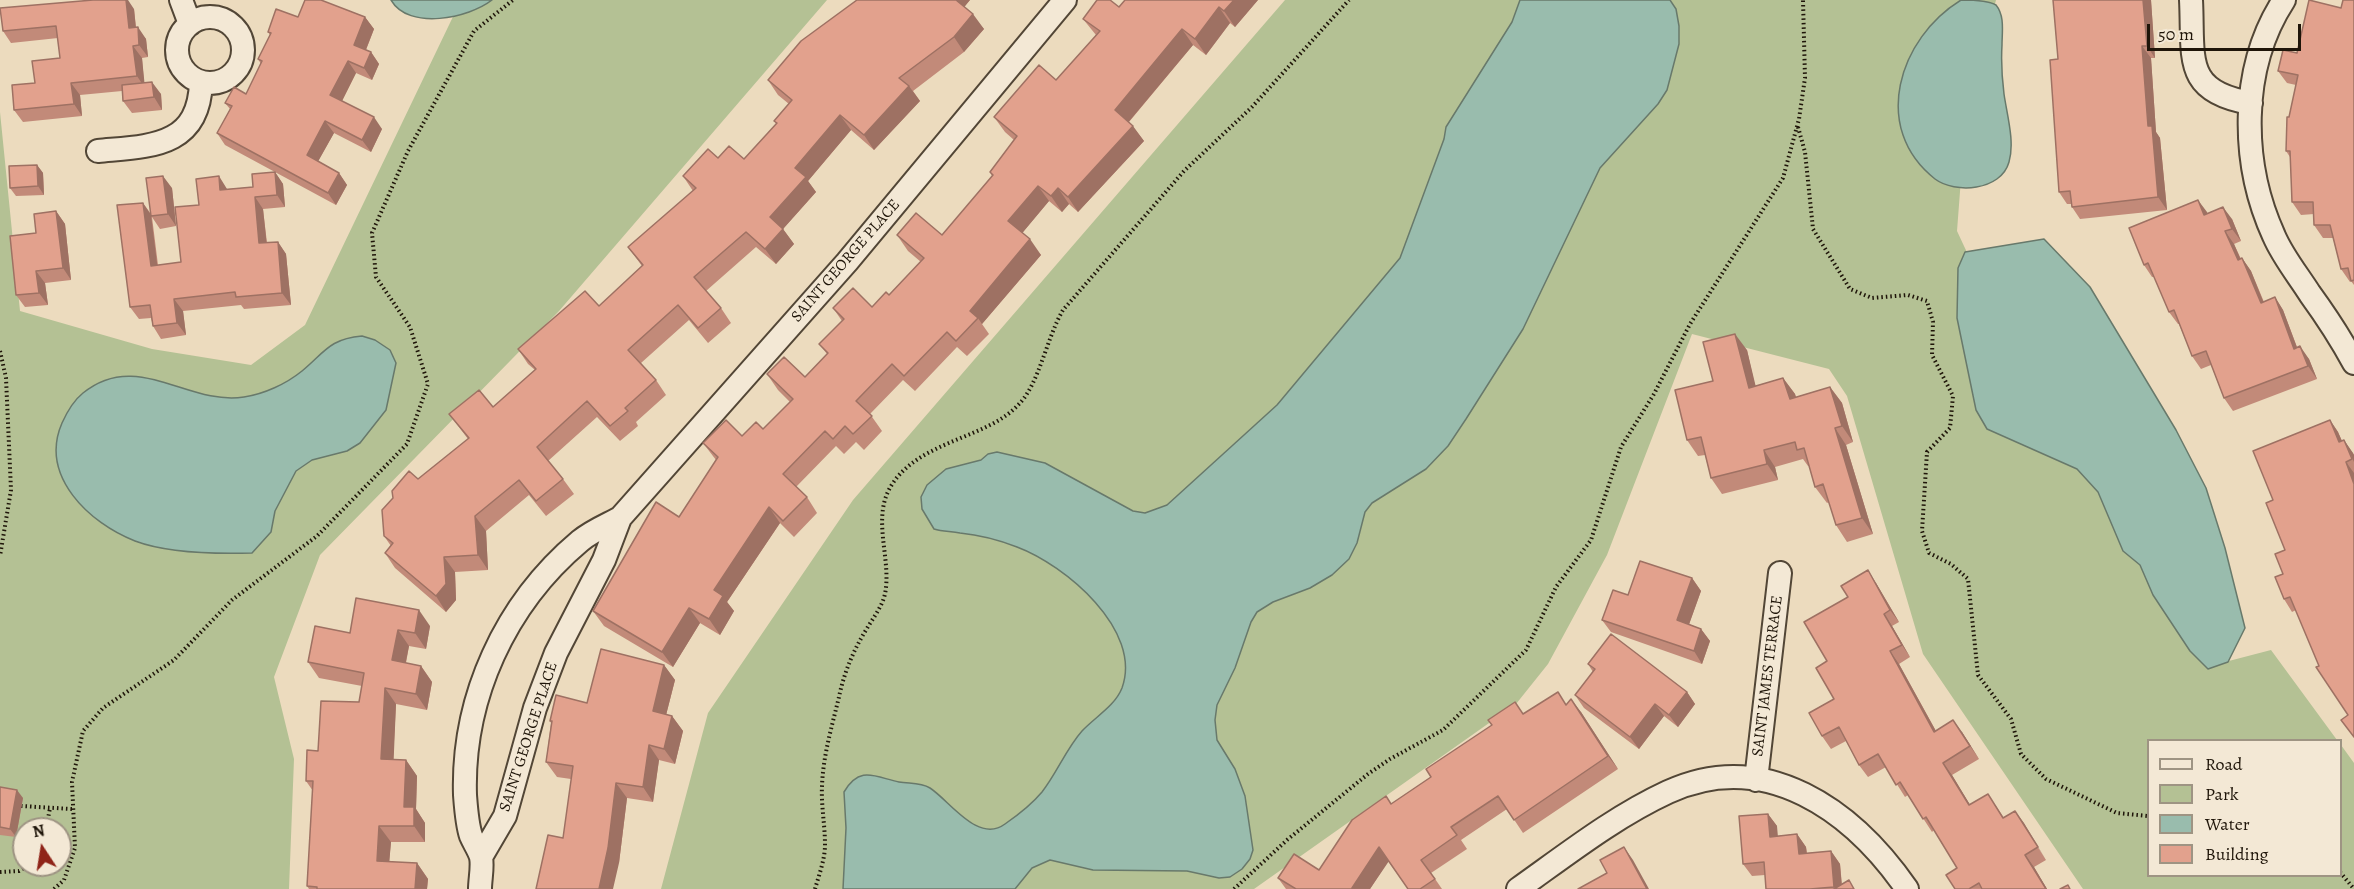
<!DOCTYPE html>
<html>
<head>
<meta charset="utf-8">
<style>
  body { margin:0 }
  #map { position:relative; width:2354px; height:889px; overflow:hidden; background:#ecdbbe; font-family:Alegreya,serif }
  canvas { display:block }
  .legend { position:absolute; left:2147px; top:739px; width:195px; height:138px; box-sizing:border-box; background:#f3e8d5; border:2px solid #9e9483; margin:0; padding:8px 10px; list-style:none; font-size:18px; color:#1f1509 }
  .legend li { display:flex; align-items:center; gap:12px; height:30px }
  .legend b { width:30px; border:2px solid #9e9483 }
  .north { position:absolute; left:12px; top:817px; width:60px; height:60px; box-sizing:border-box; background:#f3e8d5; border:2px solid #9e9483; border-radius:50%; rotate:348deg; font-size:16px; font-weight:700; line-height:24px; text-align:center; color:#1f1509 }
  .north::after { content:''; display:block; margin:auto; width:21px; height:27px; background:#8f2418; clip-path:polygon(50% 0,100% 100%,50% 72%,0 100%) }
  .scale { position:absolute; left:2147px; top:24px; width:154px; height:27px; box-sizing:border-box; border:3px solid #1f1509; border-top:0; padding-left:8px; font-size:18px; line-height:21px; white-space:nowrap; color:#1f1509; -webkit-text-stroke:4px #f3e8d5; paint-order:stroke }
</style>
</head>
<body>
<div id="map">
<canvas width="2354" height="889"></canvas>
<ul class="legend">
<li><b style="height:8px;background:#f3e8d5"></b>Road</li>
<li><b style="height:16px;background:#b4c194"></b>Park</li>
<li><b style="height:16px;background:#99bcad"></b>Water</li>
<li><b style="height:16px;background:#e2a18d"></b>Building</li>
</ul>
<div class="north">N</div>
<div class="scale">50 m</div>
</div>
<script>
const ctx = document.querySelector('canvas').getContext('2d');
ctx.lineJoin = 'round';
function fill(path, color) { ctx.fillStyle = color; ctx.fill(path, 'evenodd'); }
function trace(path, color, width, dash) { ctx.strokeStyle = color; ctx.lineWidth = width; ctx.lineCap = dash ? 'butt' : 'round'; ctx.setLineDash(dash || []); ctx.stroke(path); }
function label(font, color, halo, rows, align = 'center') {
  ctx.font = font + ' Alegreya,serif'; ctx.lineWidth = 5; ctx.setLineDash([]); ctx.textBaseline = 'middle'; ctx.strokeStyle = halo; ctx.fillStyle = color; for (const [text, x, y, turn = 0] of rows) {
    ctx.save(); ctx.translate(x, y); ctx.rotate((+turn || 0) * Math.PI / 180); ctx.textAlign = isNaN(turn) ? turn : align; if (halo) ctx.strokeText(text, 0, 0); ctx.fillText(text, 0, 0); ctx.restore();
  }
}
fill(new Path2D(`
  M461,0h366l-268,311 -239,244 -46,122 20,82 -5,130h-289v-777l20,199 132,38 99,16 54,-40zM24,829h36v36h-36z
  M1285,0h711l-30,113 -9,118 82,176 186,255 46,-12 66,90h-189v136h192l1,-131 13,18v126h-271l-160,-235 -76,-258 -18,-27 -137,-35 -85,221 -59,109 -32,40 -262,185h-593l47,-176 145,-213z`), '#b4c194');
const water = new Path2D(`
  M391,0h101c-23,18 -83,31 -101,0z
  M1520,0h150l6,9 3,17v18l-12,46 -9,14 -58,64 -77,161 -57,90 -18,27 -22,23 -54,34 -7,9 -8,31 -8,16 -17,16 -22,13 -37,14 -16,10 -6,10 -16,46 -18,37 -2,15 2,20 18,29 10,27 8,54 -3,9 -8,10 -12,8 -11,1 -32,-7 -94,-1 -43,-10 -18,8 -17,21h-172l3,-61 -2,-36c16,-27 31,-15 55,-10 10,2 21,0 31,6 20,13 48,56 75,36 13,-9 27,-20 37,-32 15,-19 24,-43 40,-61 13,-14 33,-25 40,-43 21,-58 -57,-123 -105,-141 -18,-7 -37,-12 -57,-14 -9,-2 -17,-1 -26,-4l-12,-20 -1,-12 6,-12 19,-16 35,-9 7,-6 9,-2 48,11 88,48 12,2 22,-8 110,-100 123,-147 44,-119 2,-12 66,-105z
  M1961,0c10,0 27,0 35,5 9,11 6,27 6,40 -1,16 0,33 2,49 3,21 11,48 5,68 -8,29 -54,32 -74,17 -65,-51 -36,-141 26,-179z
  M2044,239l46,48 86,143 30,58 19,60 20,80 -17,34 -20,7 -18,-18 -37,-56 -13,-30 -17,-14 -25,-59 -21,-23 -90,-40 -11,-19 -19,-92 1,-50 7,-16z
  M362,336l13,4 15,10 6,13 -10,47 -26,33 -13,8 -35,9 -16,11 -21,40 -4,21 -19,21c-34,1 -85,0 -117,-12 -46,-18 -96,-65 -73,-118 5,-11 11,-22 21,-30 54,-44 104,13 161,4 20,-3 42,-13 58,-26 23,-19 27,-32 60,-35z`);
fill(water, '#99bcad');
trace(water, '#68796b', 1.5);
const minor = new Path2D(`
  M181,0l9,24
  M2191,0c3,57 -9,92 60,103
  M2284,0c-45,69 -43,164 -10,236 9,21 24,39 36,58 16,22 31,45 44,69
  M177 50a33 33 0 1 1 66 0a33 33 0 1 1-66 0Z
  M98,151c51,-5 101,-3 103,-69
  M1756,780l24,-207
  M481,857l24,-41 30,-108 21,-55 48,-93 16,-42 227,-256 218,-262
  M480,889c0,-10 3,-22 1,-32 -2,-7 -7,-14 -10,-21 -4,-12 -5,-28 -6,-41 -3,-97 40,-191 115,-254 12,-10 27,-16 40,-23
  M1518,889c48,-34 96,-72 150,-97 98,-45 185,19 239,97`);
trace(minor, '#524636', 26);
trace(new Path2D(`
  M1798,127l7,25 8,77 37,60 22,9 36,-3 19,6 6,21 -1,33 21,41 -3,32 -23,24 -5,79 7,22 22,11 17,15 10,96 33,44 10,35 25,25 71,34 31,3
  M0,351l6,27 5,112 -11,66
  M21,806l51,3
  M46,829l4,-21
  M0,872l19,-1 10,-6
  M2340,872l14,17
  M54,889l10,-9 11,-32 -3,-66 11,-51 20,-23 71,-48 58,-60 85,-64 90,-92 21,-60 -18,-57 -34,-50 -4,-44 36,-82 66,-120 39,-31
  M815,889c4,-14 10,-30 10,-44 0,-20 -4,-40 -3,-59 1,-30 10,-60 17,-89 5,-24 14,-46 27,-67 7,-12 16,-23 19,-36 7,-35 -14,-75 6,-108 28,-46 97,-47 128,-82 20,-20 28,-67 44,-94l121,-139 68,-64 97,-107
  M1234,889l53,-49 81,-66 22,-15 53,-29 83,-80 30,-63 35,-47 30,-93 33,-53 36,-70 93,-146 16,-59 6,-41 -2,-78`), '#1f1509', 4, [1.5, 3]);
trace(minor, '#f3e8d5', 22);
fill(new Path2D(`
  M857,0h113l-6,7 20,22 -20,23 -51,39 7,10 -46,49 -23,-20 -43,51 8,11 -33,37 11,15 -18,20 -20,-17 -50,44 15,17 10,15 -23,20 -19,-23 -48,43 15,17 10,15 -30,27 2,4 -18,15 -23,-24 -49,44 15,18 11,15 -28,22 -17,-21 -43,36 2,39 -33,2 1,28 -10,12 -51,-44 -10,-15 6,-7 -7,-10 34,-57 50,-40 -19,-25 44,-7 42,-37 -7,-6 -10,-15 81,-43 43,-40 -14,-19 65,-56 -10,-15 35,-18 26,1 32,-35 -2,-3 15,-17 -11,-9 -10,-15z
  M1258,0l-23,27 -5,-4 -24,32 -13,-10 -64,77 15,19 -66,71 -9,-8 -7,8 -13,-11 -27,32 19,22 -59,69 7,10 -22,22 -10,-9 -42,44 -12,-11 -33,34 12,17 -18,19 -8,-8 -12,12 -8,-8 -40,41 11,10 10,16 -23,24 -14,-14 -53,79 7,9 -14,24 -20,-12 -27,44 -69,-41 -11,-15 86,-94 37,-57 -13,-17 39,-7 21,-7 27,-27 -12,-12 -11,-16 38,3 22,-23 -8,-10 23,-23 -9,-13 39,-1 17,-12 32,-33 -13,-11 -11,-16h45l50,-59 -2,-4 24,-32 -9,-8 -11,-15 62,-37 40,-45 -13,-16 36,-12z
  M2053,0h98l4,58h-4l5,74 4,6 7,72 -87,9 -8,-12 -1,-3h-4l-8,-12 -1,-133z
  M2354,0v285l-3,-4 -1,1 -9,-13 -8,-31h-10l-9,-13v-11l-13,1 -9,-13 -2,-45 -4,-6 3,-34 7,-32 -9,-2 -9,-12 63,-63z
  M134,9l2,18 10,12 2,18 -6,1 2,25 17,11 1,16 -30,3 -9,-12 -1,-10 -42,4 2,21 -59,6 -9,-12 21,-27 25,-25 -2,-20 -47,5 -8,-12z
  M298,17h67l9,12 -8,21 5,2 8,12 -7,16 -16,-7 -14,28 40,28 -11,23 -37,-19 -16,28 21,12 8,12 -11,20 -111,-60 -8,-12 13,-24 -5,-6 21,-9 15,-30 -3,-5 12,-24 -2,-3z
  M37,165l6,8 1,22 -28,1 -6,-8z
  M275,172l8,12 2,23 -22,2 4,34 11,-1 8,12 5,51 -47,4 -3,-4 -58,6 3,24 -25,4 -8,-13 -2,-8 -12,1 -9,-12 13,-104 8,11 21,-26 4,38 -16,3 -8,-12 6,48 23,-3 18,-57 28,-16 26,-2z
  M56,211l9,13 6,56 -26,3 3,22 -23,2 -9,-12 20,-62z
  M2207,213l25,6 9,22 -7,3 7,15 1,-1 9,13 13,31 11,-5 8,13 14,37 12,12 8,20 -84,32 -9,-13 -13,-33 -10,4 -9,-13 -13,-32h-1l-9,-12 -15,-35h-2l-8,-12z
  M1747,350l8,36 28,-8 12,16 1,3 34,-10 12,16 11,39 -7,3 27,89 -26,8 -11,-17 -7,-23 -2,1 -12,-16 -6,-21h-1l-5,-7 -28,8 3,13 -56,14 -11,-16 -6,-23 -7,1 -11,-16 26,-59z
  M2330,420l8,12 4,9 2,-1 10,15v283l-6,-23 -29,-49 -23,-56 -4,2 -8,-13 -1,-25 2,-24 -12,-50z
  M1692,578l9,13 -12,33 12,5 9,12 -8,23 -91,-32 -9,-12z
  M1876,583l23,39 -7,4 18,31 -11,7 37,67 26,1 17,27 -27,16 18,30 26,1 8,12 11,-7 31,49 -12,7 13,22h-92l2,-21 -23,-38 -2,2 -24,-37 -3,2 -19,-30 -18,10 -9,-12 -13,-24 -15,8 -9,-13 12,-37 -7,-38z
  M430,626l-4,23 -17,-3 -3,17 15,3 11,16 -5,28 -31,-6 -3,56h13l11,16 -1,33 9,14v19h-34l-2,20 28,1 11,16 -1,10h-118l-2,-3 6,-95 -7,-10 12,-30 41,-49 3,-16 -43,-8 -11,-16 42,-29z
  M1588,664l99,28 8,12 -17,23 -14,-11 -25,33 -55,-41 -9,-13 18,-23z
  M664,665l11,15 -9,35 6,1 11,15 -8,33 -16,-4 -6,42 -26,-4 -8,65 -48,-84 -14,-2 -11,-15 5,-39 -1,-2 37,-18z
  M1567,705l14,7 37,57 -95,64 -16,-24 -46,31 6,9 -36,24 11,16h-34l-20,-28 -18,28h-84l-8,-11 41,-8 72,-66 133,-90z
  M0,787l23,11 -7,39 -16,-2z
  M1768,814l9,12v10l20,-2 9,13 1,6 24,-2 9,13 2,21 13,4h-89l-1,-14 -13,1 -9,-12z`), '#c28a79');
fill(new Path2D(`
  M126,0h2l6,9 3,31 -8,-12z
  M954,0h16l-9,11z
  M1234,0h24l-23,27 -11,-16z
  M2143,0h8l4,58 -8,-12z
  M1219,7l11,16 -24,32 -11,-16z
  M973,14l11,15 -20,23 -10,-15z
  M365,17l9,12 -11,28 -9,-12z
  M138,27l8,12 2,18 -9,-12z
  M1182,29l11,16 -67,80 -11,-15z
  M133,46l9,12 3,30 -8,-12z
  M2142,46l9,12 5,74 4,6 7,72 -9,-13 -10,-71z
  M371,52l8,12 -7,16 -8,-12z
  M348,61l8,12 -17,34 -9,-12z
  M152,82l9,12 1,16 -8,-13z
  M71,83l9,12 2,21 -8,-12z
  M909,86l11,15 -46,49 -10,-15z
  M840,115l11,15 -43,51 8,11 -33,37 11,15 -18,20 -11,-15 5,-32 25,-49z
  M374,117l8,12 -11,23 -9,-12z
  M325,121l9,12 -19,34 -8,-12z
  M1133,126l11,15 -66,71 -10,-15z
  M37,165l6,8 1,22 -6,-9z
  M275,172l8,12 2,23 -8,-12z
  M339,173l8,12 -11,20 -8,-12z
  M163,176l9,12 4,38 -8,-12z
  M219,176l8,13 2,13 -9,-12z
  M1038,186l11,15 -30,36 -11,-16z
  M1058,188l11,16 -7,8 -11,-16z
  M255,197l8,12 5,47 -9,-13z
  M2198,200l9,12 6,15 -9,-12z
  M143,203l8,12 8,64 -8,-13z
  M2223,207l9,12 9,22 -9,-12z
  M56,211l9,13 6,56 -8,-12z
  M2225,231l9,13 12,28 -8,-12z
  M1030,239l11,16 -59,69 -4,-6 -8,-7z
  M278,242l8,12 5,51 -9,-12z
  M2242,258l9,13 18,45 -8,-13z
  M36,271l9,12 3,22 -9,-12z
  M2275,297l8,13 19,51 -8,-12z
  M174,299l9,12 3,24 -9,-12z
  M1735,334l12,16 13,54 -11,-16z
  M2300,346l9,13 8,20 -9,-13z
  M1783,378l12,16 6,21 -11,-16z
  M1830,387l12,16 11,39 -11,-16z
  M2330,420l8,12 10,23 -9,-13z
  M1835,428l11,17 27,89 -11,-16z
  M2344,440l9,13 1,2v7z
  M1764,450l11,17 3,13 -11,-16z
  M2346,462l8,11v11z
  M769,507l11,16 -53,79 7,9 -14,24 -11,-16 5,-29z
  M475,516l11,15 2,39 -10,-15z
  M444,557l11,15 1,28 -10,12 -10,-16z
  M1868,570l8,13 23,39 -9,-12z
  M1692,578l9,13 -15,42 -9,-13z
  M689,608l11,15 -27,44 -11,-15z
  M419,610l11,16 -4,23 -11,-16z
  M1884,614l8,12 18,31 -8,-12z
  M1701,629l9,12 -8,23 -8,-13z
  M398,630l11,16 -6,30 -11,-16z
  M1890,651l9,13 44,80 -9,-12z
  M664,665l11,15 -12,47 -10,-16z
  M421,666l11,16 -5,28 -11,-16z
  M385,688l11,16 -3,71 -12,-16z
  M1687,692l8,12 -17,23 -9,-12z
  M1571,699l10,13 37,57 -10,-13z
  M1655,704l9,12 -25,33 -9,-12z
  M672,716l11,15 -8,33 -11,-15z
  M1953,720l9,12 17,27 -9,-13z
  M649,745l10,15 -6,42 -10,-15z
  M406,760l11,16 -1,33 9,14v19l-11,-16 -10,-19z
  M1943,763l9,12 26,43 -9,-13z
  M616,783l11,15 -8,65 -6,26h-14z
  M17,790l6,8 -7,39 -6,-8z
  M2015,811l9,12 22,37 -8,-13z
  M1768,814l9,12 2,23 -9,-12z
  M379,826l12,16 -3,35 -11,-16z
  M1797,834l9,13 2,19 -9,-12z
  M1379,847l10,14 -19,28h-17l-1,-1z
  M1624,847l9,13 16,29h-2z
  M1831,851l9,13 2,25h-6l-2,-2z
  M2025,855l9,12 13,22h-1z
  M417,863l11,16 -1,10h-12z`), '#9e7163');
const building = new Path2D(`
  M93,0h33l3,28 9,-1 1,18 -6,1 4,30 -66,7 3,21 -60,6 -2,-25 23,-2 -3,-22 28,-3 -4,-32 -53,5 -3,-23z
  M305,0h16l44,17 -11,28 17,7 -7,16 -16,-7 -18,34 44,22 -12,23 -37,-19 -18,34 32,18 -11,20 -111,-60 15,-27 -7,-3 9,-16 12,7 16,-33 -4,-2 13,-26 -3,-1 8,-23 22,8z
  M857,0h99l17,14 -19,23 -55,41 10,8 -45,49 -24,-20 -45,53 11,9 -36,40 13,12 -18,20 -19,-17 -52,45 27,31 -23,20 -20,-23 -50,45 28,30 -31,28 3,3 -18,15 -23,-25 -50,46 26,32 -27,22 -17,-21 -44,36 3,39 -34,2 2,27 -10,12 -51,-43 8,-10 -9,-7 -2,-26 11,-12 -1,-7 17,-20 9,8 51,-41 -20,-24 30,-24 14,17 43,-38 -18,-20 67,-58 14,15 44,-41 -15,-18 68,-59 -13,-12 25,-27 10,9 11,-12 15,13 33,-36 -3,-2 18,-21 -24,-20 33,-39z
  M1097,0h13l9,7 6,-7h109l-10,11 -5,-4 -24,32 -13,-10 -67,81 18,16 -65,71 -10,-9 -7,8 -13,-10 -30,35 22,18 -60,72 8,7 -22,23 -9,-9 -43,44 -12,-12 -36,37 16,15 -19,18 -8,-8 -12,13 -8,-8 -42,43 24,23 -24,24 -14,-14 -55,83 9,6 -14,23 -20,-11 -27,44 -69,-41 63,-109 23,15 39,-60 -15,-14 23,-23 16,16 14,-14 7,7 30,-30 -26,-25 17,-17 21,20 23,-24 -9,-9 25,-25 -11,-11 20,-20 19,19 14,-15 3,3 35,-37 -27,-23 19,-22 26,22 51,-60 -3,-3 27,-36 -23,-19 45,-52 17,15 44,-49 -17,-12z
  M2053,0h90l4,46h-5l6,80h4l6,71 -86,10 -2,-16 -11,1 -9,-132 8,-1z
  M2309,0l32,8 2,-8h11v280l-3,1 -3,-13 -7,1 -11,-44h-16l-1,-23h-21l-2,-51h-4l1,-34h2l9,-42 -20,-4 5,-21 14,3z
  M152,82l2,15 -31,4 -1,-16z
  M37,165l1,21 -28,2 -1,-22z
  M275,172l2,23 -22,2 4,46 19,-1 4,51 -46,4 -1,-5 -61,7 3,24 -24,3 -3,-21 -20,2 -13,-102 26,-2 8,63 30,-4 -6,-55 24,-2 -3,-26 23,-3 1,14 33,-3 -1,-13z
  M163,176l5,38 -17,2 -5,-38z
  M2198,200l6,15 19,-8 9,22 -7,2 13,29 4,-2 19,45 14,-6 19,52 6,-3 8,20 -84,32 -18,-47 -14,5 -18,-46 -5,2 -21,-49 -4,2 -15,-37z
  M56,211l7,57 -27,3 3,22 -23,2 -6,-59 26,-3 -2,-19z
  M1735,334l14,54 34,-10 7,21 40,-12 12,39 -7,2 27,90 -26,7 -13,-41 -8,3 -11,-39 -7,2 -2,-8 -31,8 3,14 -56,14 -10,-41 -14,3 -12,-50 38,-9 -10,-39z
  M2330,420l9,22 5,-2 8,19 -6,3 8,22v253l-13,-17 7,-5 -32,-48 3,-1 -29,-69 -6,2 -9,-22 8,-3 -8,-20 10,-4 -19,-47 7,-3 -20,-49z
  M1640,561l52,17 -15,42 24,9 -7,22 -92,-31 11,-30 15,5z
  M1868,570l22,40 -6,4 18,31 -12,6 44,81 19,-12 17,26 -27,17 26,42 19,-11 15,24 12,-7 23,36 -13,8 21,34h-64l-3,-6 -10,6h-14l-9,-14 11,-7 -31,-51 -3,2 -23,-37 -4,3 -18,-31 -19,11 -20,-38 -17,9 -13,-23 25,-14 -18,-31 11,-7 -23,-39 44,-25 -7,-11z
  M356,598l63,12 -4,23 -17,-3 -6,30 29,6 -5,28 -31,-6 -4,71 25,1 -2,47h10v19h-35l-2,35 40,2 -2,26h-98v-2l-10,-1 6,-105h-7l1,-31 11,1 3,-50 38,1 5,-29 -56,-11 7,-36 35,7z
  M1611,634l76,58 -18,23 -14,-11 -25,33 -55,-42 20,-26 -7,-5z
  M601,649l63,16 -11,46 19,5 -8,33 -15,-4 -6,42 -27,-4 -8,65 -9,41h-63l12,-54 15,3 10,-72 -27,-4 6,-41h-2l6,-26 31,8z
  M1558,692l8,13 5,-6 37,57 -94,64 -16,-24 -47,31 6,8 -36,25 14,19 -15,10h-12l-29,-42 -27,41 2,1h-58l-18,-11 16,-24 25,16 33,-50 34,-24 5,8 40,-27 -5,-8 66,-44 -4,-5 27,-18 8,12z
  M0,787l17,3 -7,39 -10,-2z
  M1768,814l2,23 27,-3 2,20 32,-3 3,36 -24,2h-44l-2,-27 -21,2 -4,-48z
  M1624,847l23,42h-69l29,-16 -7,-13z
  M1849,880l5,9h-20z
  M2068,885l2,4h-10z`);
fill(building, '#e2a18d');
trace(building, '#9e7163', 1.5);
label('16px', '#1f1509', '#f3e8d5', [
  ["SAINT GEORGE PLACE",846,261,-49],
  ["SAINT JAMES TERRACE",1768,676,-83],
  ["SAINT GEORGE PLACE",529,737,-72]
]);
</script>
</body>
</html>
